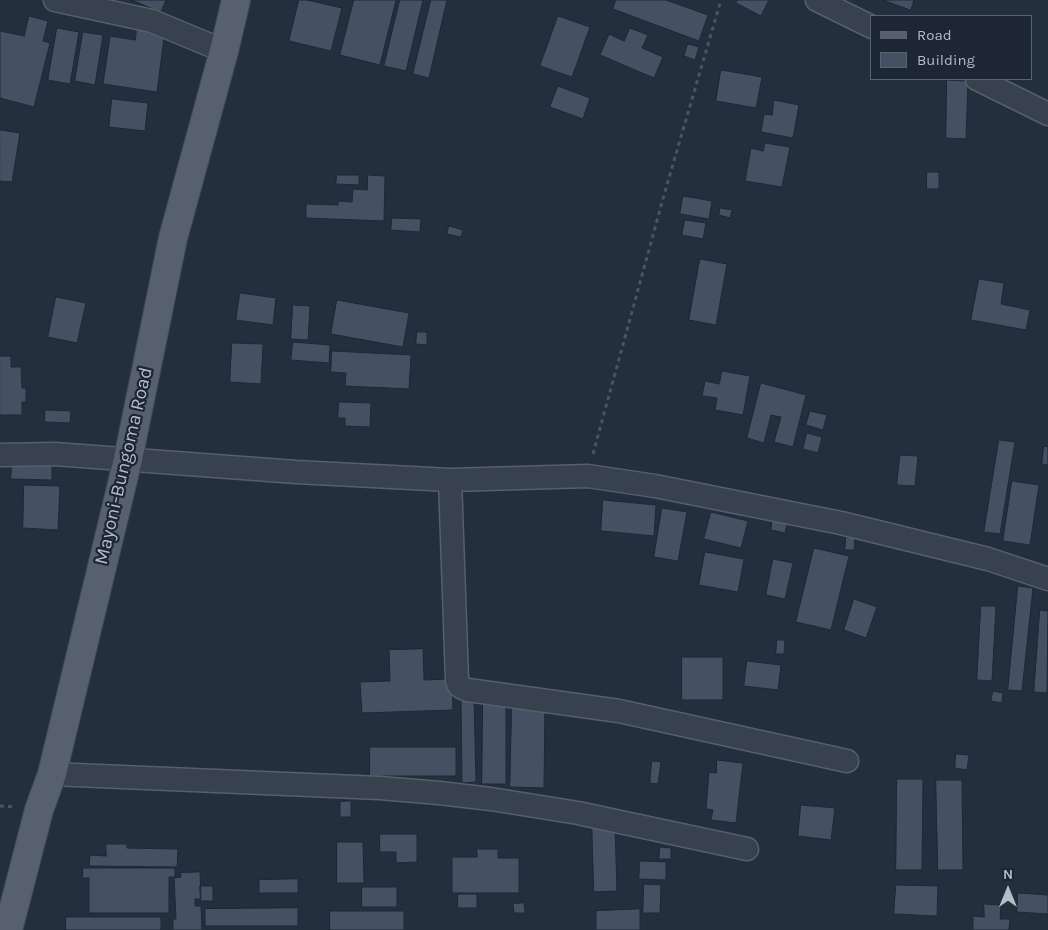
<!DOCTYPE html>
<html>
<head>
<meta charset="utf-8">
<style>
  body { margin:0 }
  #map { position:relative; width:1048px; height:930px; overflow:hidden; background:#242f3e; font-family:Karla,sans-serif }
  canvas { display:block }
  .legend { position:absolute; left:870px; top:15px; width:162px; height:65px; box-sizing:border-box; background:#1d2633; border:1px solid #59626f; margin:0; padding:6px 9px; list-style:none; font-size:15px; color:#b4bcc9 }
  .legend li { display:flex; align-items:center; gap:10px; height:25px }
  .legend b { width:25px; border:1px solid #59626f }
  .north { position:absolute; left:983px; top:865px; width:50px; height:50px; -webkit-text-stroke:4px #1d2633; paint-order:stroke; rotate:0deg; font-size:14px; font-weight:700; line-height:20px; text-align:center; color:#b4bcc9 }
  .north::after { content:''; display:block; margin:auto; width:18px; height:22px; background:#b4bcc9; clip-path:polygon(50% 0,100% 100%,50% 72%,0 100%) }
</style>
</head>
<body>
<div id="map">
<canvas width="1048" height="930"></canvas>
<ul class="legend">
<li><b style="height:6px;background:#56606e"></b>Road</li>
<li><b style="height:14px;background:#455162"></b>Building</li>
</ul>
<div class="north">N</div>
</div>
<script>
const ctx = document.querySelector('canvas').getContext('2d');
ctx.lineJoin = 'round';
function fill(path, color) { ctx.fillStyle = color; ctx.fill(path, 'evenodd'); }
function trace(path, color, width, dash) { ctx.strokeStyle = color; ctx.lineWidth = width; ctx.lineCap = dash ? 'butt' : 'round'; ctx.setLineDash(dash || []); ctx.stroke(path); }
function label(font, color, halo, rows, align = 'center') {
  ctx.font = font + ' Karla,sans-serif'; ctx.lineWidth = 4.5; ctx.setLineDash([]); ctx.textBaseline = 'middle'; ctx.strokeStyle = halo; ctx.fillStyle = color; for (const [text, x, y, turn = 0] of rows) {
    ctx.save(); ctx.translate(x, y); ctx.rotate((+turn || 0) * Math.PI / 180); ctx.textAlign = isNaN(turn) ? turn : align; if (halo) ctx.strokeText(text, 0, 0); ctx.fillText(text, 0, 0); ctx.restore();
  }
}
const building = new Path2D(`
  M132,0h34l-5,12z
  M299,0h8l35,8 -11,43 -42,-10z
  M354,0h42l-16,65 -40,-10z
  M400,0h23l-17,71 -22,-5z
  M431,0h16l-18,78 -16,-4z
  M616,0h50l42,15 -9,26 -86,-32z
  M737,0h32l-8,16 -25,-13z
  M883,0h31l-3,10z
  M29,16l19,5 -5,20 7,2 -16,64 -34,-9v-67l24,5z
  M558,16l32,11 -18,50 -32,-11z
  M137,26l28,4 -8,62 -54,-8 7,-48 25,4z
  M57,28l22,4 -9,52 -22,-4z
  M630,28l18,7 -6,13 21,9 -9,21 -54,-23 9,-21 15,7z
  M83,32l20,3 -8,50 -20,-4z
  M688,44l11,3 -4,13 -11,-4z
  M721,70l41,7 -6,31 -40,-7z
  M947,80l21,1 -2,58 -20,-1z
  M558,86l32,12 -7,21 -33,-12z
  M112,99l36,4 -3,28 -36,-4z
  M774,100l25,5 -6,33 -32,-6 3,-18 8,1z
  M0,130l20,3 -8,49 -12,-1z
  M765,143l25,4 -8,40 -37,-6 6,-33 12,3z
  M927,172h12v17h-12z
  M337,175h22v10l-23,-1z
  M368,175l17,1 -1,45 -78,-3v-14l32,1v-4l14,1 1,-13 14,1z
  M683,196l29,5 -3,18 -29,-5z
  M720,208l12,2 -2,8 -11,-3z
  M392,218l29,1 -1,13 -29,-2z
  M685,220l21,3 -3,16 -21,-4z
  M449,226l14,4 -2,7 -14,-3z
  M700,259l27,5 -11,61 -27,-5z
  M979,279l25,4 -3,21 29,6 -4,20 -55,-10z
  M240,293l36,5 -3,27 -37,-5z
  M56,297l30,6 -9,40 -29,-6z
  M337,300l72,13 -6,34 -72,-13z
  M293,305l17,1 -2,34 -17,-1z
  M417,332h10v13l-11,-1z
  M293,342l37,3 -1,18 -38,-3z
  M232,343l31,1 -2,40 -31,-2z
  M332,351l79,4 -2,34 -64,-3 1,-13 -15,-1z
  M0,356h11v11h10l1,21h4v14h-4v13h-22z
  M722,371l28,5 -7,39 -28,-5 2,-12 -15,-2 3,-15 14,3z
  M761,383l45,12 -13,52 -19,-5 7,-25 -10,-2 -7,28 -17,-5z
  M339,402l32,1 -1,24 -25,-1v-8h-7z
  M45,410l26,1 -1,12 -25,-1z
  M810,411l17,4 -4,15 -17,-5z
  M807,433l15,4 -4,16 -15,-4z
  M999,440l16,2 -15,92 -16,-2z
  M1044,446l4,1v18l-6,-1z
  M900,455l18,1 -3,30 -18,-1z
  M12,460l40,2v18l-41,-1z
  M1012,481l27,4 -9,60 -27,-4z
  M24,485l36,1 -2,44 -35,-2z
  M603,500l53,5 -2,31 -53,-5z
  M662,508l25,4 -9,49 -24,-4z
  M711,512l37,9 -7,27 -37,-9z
  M773,516l15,3 -3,14 -14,-3z
  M846,537h9l-1,13h-9z
  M814,548l35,8 -18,74 -35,-8z
  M705,552l39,7 -6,33 -39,-7z
  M773,559l20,4 -8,36 -19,-4z
  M1018,586l15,2 -11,103 -14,-1z
  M854,599l23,8 -11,31 -22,-8z
  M981,606h15l-4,75 -15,-1z
  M1040,610l8,1 -1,82 -13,-1z
  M777,640h8l-1,14h-8z
  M423,649l1,31 28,-1 1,31 -91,3 -2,-31 30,-1 -1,-31z
  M682,657h41v43h-41z
  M747,661l34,4 -3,25 -34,-4z
  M993,691l10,2 -1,10 -11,-2z
  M474,698l2,84 -14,1 -1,-84z
  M483,699h23v85h-24z
  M512,703h33l-1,85 -34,-1z
  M370,747h86v29h-86z
  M956,754l13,1 -2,15 -12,-2z
  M717,760l26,3 -7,60 -25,-3 2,-10 -7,-1 3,-37 7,1z
  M652,761l9,1 -3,22 -8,-1z
  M897,779h26l-1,91h-26z
  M936,780h26l1,90h-25z
  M351,801v16h-11v-15z
  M801,805l34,3 -4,32 -33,-4z
  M592,825h23l2,66 -23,1z
  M380,834h37v28l-21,1v-11h-16z
  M337,842h26l1,41h-27z
  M106,844h21v4l51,1 -1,18 -88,-1 1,-11 16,1z
  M660,847l11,1v11h-12z
  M477,849h21v9h21v35h-67v-36h25z
  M640,861l26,1v18l-27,-1z
  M83,868h92v9h-6v36h-80v-35h-6z
  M200,872l1,27h-6v7h6l1,24h-29v-11h3l-2,-41 7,-1 -1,-4z
  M298,879v14h-39v-13z
  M644,884l17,1 -1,28h-17z
  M896,885l42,1 -1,30 -43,-2z
  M200,886h13v15h-12z
  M362,887h35v20h-35z
  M1018,893l30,2v19l-31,-2z
  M458,894h19v14h-19z
  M524,903l1,10h-11l-1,-9z
  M984,904l17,1 -1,14h10l-1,11h-36v-14l11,1z
  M298,908v18h-93v-17z
  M640,909v21h-44v-19z
  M330,911h74v19h-74z
  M66,917h95v13h-95z`);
fill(building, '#455162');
trace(building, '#1f2835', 1);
const street = new Path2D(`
  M55,0l97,21 72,30
  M817,0l55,27
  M977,79l71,35
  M0,455l55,-1 241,18 154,8 138,-4 67,10 186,37 147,36 60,20
  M450,480l7,200c1,7 5,8 11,10l151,21 228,50
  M52,774l328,14 59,5 52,6 87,14 169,36`);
const primary = new Path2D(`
  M8,930l31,-120 13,-36 76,-315 45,-221 51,-187 12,-51`);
trace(street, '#565f6c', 25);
trace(primary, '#414a57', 30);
trace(new Path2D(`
  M593,454l71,-259 57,-195
  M0,806l14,1`), '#44595c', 3, [4, 4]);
trace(street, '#38414e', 22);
trace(primary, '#56606e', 28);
label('19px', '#b4bcc9', '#1d2633', [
  ["Mayoni-Bungoma Road",124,466,-77]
]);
</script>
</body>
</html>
